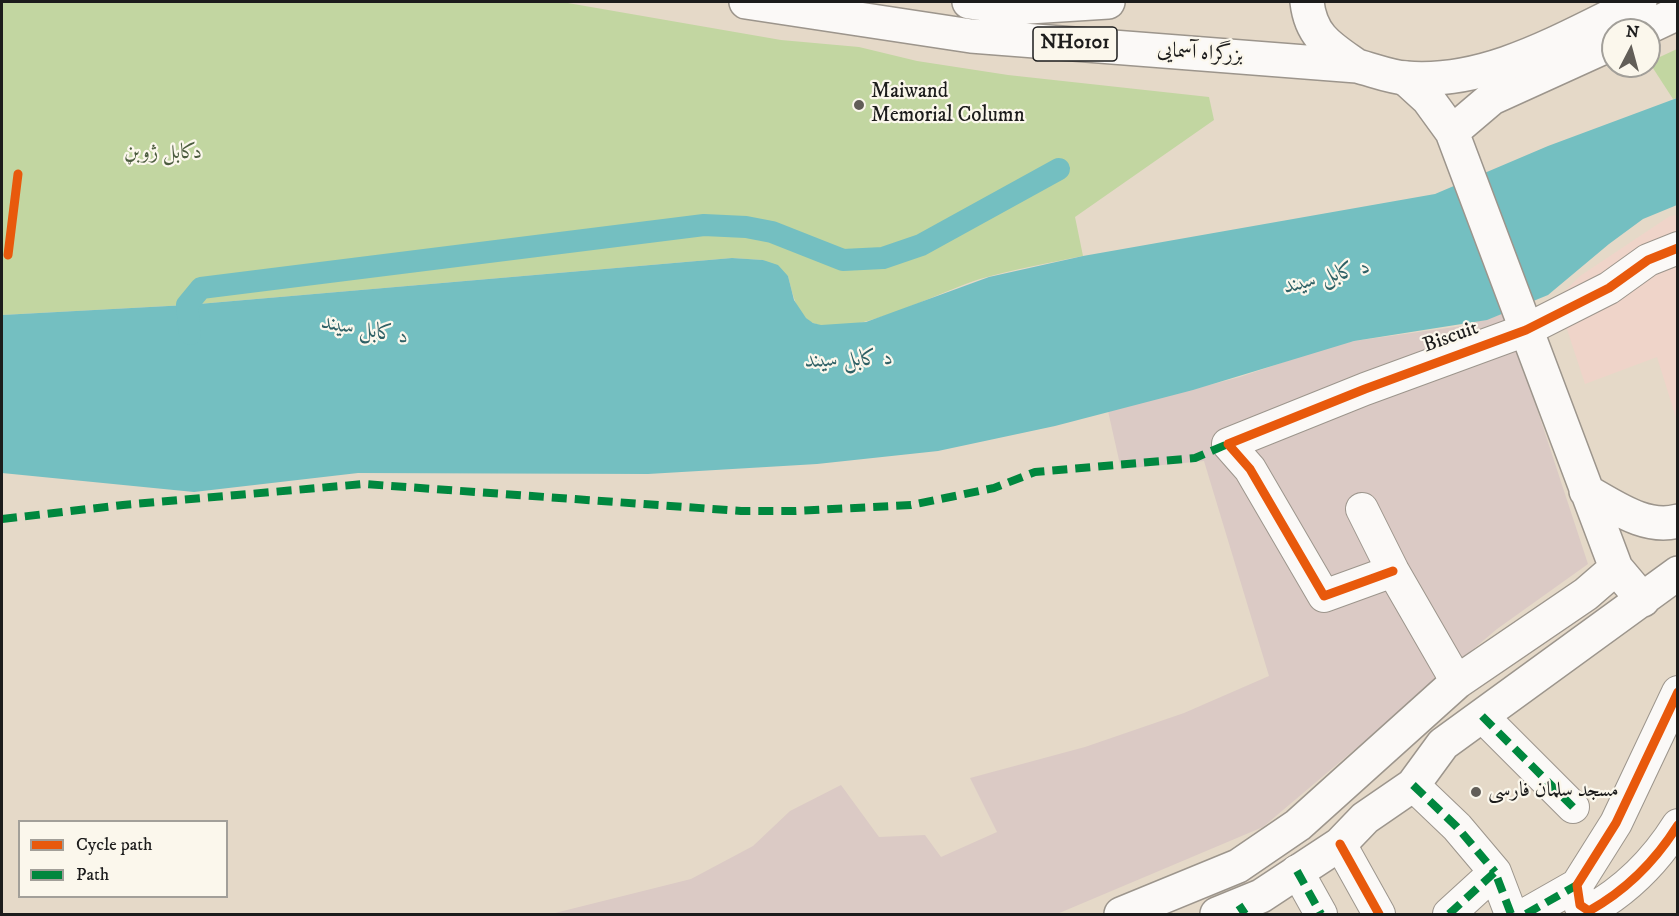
<!DOCTYPE html>
<html>
<head>
<meta charset="utf-8">
<style>
  body { margin:0 }
  #map { position:relative; width:1679px; height:916px; overflow:hidden; background:#e5d9c8; font-family:"IM FELL DW Pica",serif }
  canvas { display:block }
  .frame { position:absolute; inset:0; border:3px solid #1c1c1c; pointer-events:none }
  .legend { position:absolute; left:18px; top:820px; width:210px; height:78px; box-sizing:border-box; background:#fbf7ec; border:2px solid #a29f99; margin:0; padding:8px 10px; list-style:none; font-size:18px; color:#1c1c1c }
  .legend li { display:flex; align-items:center; gap:12px; height:30px }
  .legend b { width:30px; border:2px solid #a29f99 }
  .north { position:absolute; left:1601px; top:18px; width:60px; height:60px; box-sizing:border-box; background:#fbf7ec; border:2px solid #a29f99; border-radius:50%; rotate:6deg; font-size:16px; font-weight:700; line-height:24px; text-align:center; color:#1c1c1c }
  .north::after { content:''; display:block; margin:auto; width:21px; height:27px; background:#625e58; clip-path:polygon(50% 0,100% 100%,50% 72%,0 100%) }
</style>
</head>
<body>
<div id="map">
<canvas width="1679" height="916"></canvas>
<div class="frame"></div>
<ul class="legend">
<li><b style="height:8px;background:#e8590c"></b>Cycle path</li>
<li><b style="height:8px;background:#00873e"></b>Path</li>
</ul>
<div class="north">N</div>
</div>
<script>
const ctx = document.querySelector('canvas').getContext('2d');
ctx.lineJoin = 'round';
function fill(path, color) { ctx.fillStyle = color; ctx.fill(path, 'evenodd'); }
function trace(path, color, width, dash) { ctx.strokeStyle = color; ctx.lineWidth = width; ctx.lineCap = dash ? 'butt' : 'round'; ctx.setLineDash(dash || []); ctx.stroke(path); }
function label(font, color, halo, rows, align = 'center') {
  ctx.font = font + ' "IM FELL DW Pica",Amiri,serif'; ctx.lineWidth = 4.5; ctx.setLineDash([]); ctx.textBaseline = 'middle'; ctx.strokeStyle = halo; ctx.fillStyle = color; for (const [text, x, y, turn = 0] of rows) {
    ctx.save(); ctx.translate(x, y); ctx.rotate((+turn || 0) * Math.PI / 180); ctx.textAlign = isNaN(turn) ? turn : align; if (halo) ctx.strokeText(text, 0, 0); ctx.fillText(text, 0, 0); ctx.restore();
  }
}
fill(new Path2D(`
  M1677,215v206l-20,-64 -72,27 -28,-85 23,-23 90,-60z`), '#efd4c9');
fill(new Path2D(`
  M1514,310l8,53 66,201 -91,65 -234,198 -206,87h-506l140,-35 62,-33 37,-35 51,-26 38,52 46,-2 16,22 56,-25 -27,-54 115,-31 99,-34 85,-37 -65,-215 -83,8 -13,-58 132,-34 82,-28 32,-8 108,-15z`), '#dbcac5');
fill(new Path2D(`
  M2,2h560l219,38 78,7 58,14 91,14 201,22 5,23 -139,97 8,39c-34,7 -69,13 -103,23 -40,12 -128,61 -167,44 -17,-7 -21,-32 -25,-47l-25,-16 -31,-2 -545,47 -185,10z
  M1677,49v49l-4,1 -24,-37z`), '#c2d6a1');
fill(new Path2D(`
  M1677,98v107l-34,14 -34,25 -61,51 -61,25 -133,21 -161,49 -138,36 -117,25 -121,13 -169,10 -290,-1 -164,19 -192,-19v-158l185,-10 545,-47 31,2 15,5 10,11 6,24 12,18 7,5 8,2 45,-3 123,-45 94,-21 352,-62 113,-48z`), '#74bfc1');
trace(new Path2D(`
  M190,334l-3,-29 14,-17 503,-63 42,2 26,5 71,28 40,-2 38,-13 138,-76`), '#74bfc1', 22);
const minor = new Path2D(`
  M1362,509l31,62 64,111
  M1393,571l-69,25 -74,-127 -22,-25 137,-55 161,-59 83,-42 39,-28 30,-12
  M1678,692l-62,131 -39,62 3,20 9,6c36,-20 67,-51 89,-86
  M1482,716l91,91
  M1413,785l44,42 38,45
  M1340,844l39,70
  M1297,871l24,43
  M1449,914l46,-42 16,42
  M1526,914l51,-29`);
const major = new Path2D(`
  M1642,30l36,-17
  M1405,78l23,21 24,33 164,436 27,32
  M1452,132l40,-34 121,-55
  M1586,491c28,15 59,39 92,30
  M1121,914l117,-48 60,-41 159,-143 129,-88 30,-26
  M1217,914l44,-18 79,-52 25,-26 48,-33 30,-41 235,-171`);
const highway = new Path2D(`
  M746,2l225,34 386,30c16,4 33,11 49,12 84,7 161,-42 234,-76
  M969,2l44,6 95,-6
  M1307,2c4,35 23,45 50,64`);
trace(minor, '#9c958c', 34);
trace(major, '#9c958c', 36);
trace(highway, '#9c958c', 36);
trace(minor, '#fbf9f7', 32);
trace(major, '#fbf9f7', 33);
trace(highway, '#fbf9f7', 33);
trace(new Path2D(`
  M2,519l121,-14 241,-21 377,27h55l115,-6 83,-17 41,-16 160,-14 33,-14
  M1482,716l91,91
  M1413,785l44,42 38,45
  M1297,871l24,43
  M1239,905l6,9
  M1449,914l46,-42 16,42
  M1526,914l51,-29`), '#00873e', 8, [15, 8]);
trace(new Path2D(`
  M8,255l10,-81
  M1393,571l-69,25 -74,-127 -22,-25 137,-55 161,-59 83,-42 39,-28 30,-12
  M1678,692l-62,131 -39,62 3,20 9,6c36,-20 67,-51 89,-86
  M1340,844l39,70`), '#e8590c', 9);
for (const [x, y, r, color] of [
  [859,105,6,"#625e58"],
  [1476,792,6,"#625e58"]
]) { const dot = new Path2D(); dot.arc(x, y, r, 0, 2 * Math.PI); ctx.fillStyle = color; ctx.fill(dot); trace(dot, '#fbf7ec', 2); }
for (const [x, y, w] of [
  [1075,44,84]
]) { const box = new Path2D(); box.roundRect(x - w / 2, y - 17, w, 34, 4.5); ctx.fillStyle = '#fbf7ec'; ctx.fill(box); trace(box, '#1c1c1c', 1.5); }
label('bold 20px', '#1c1c1c', null, [
  ["NH0101",1075,44]
]);
label('21px', '#1c1c1c', '#fbf7ec', [
  ["بزرگراه آسمایی",1200,54,4],
  ["Biscuit",1451,338,-20]
]);
label('21px', '#1c1c1c', '#fbf7ec', [
  ["Maiwand",871,93],
  ["Memorial Column",871,117],
  ["مسجد سلمان فارسی",1488,792]
], 'left');
label('21px', '#4c5c3f', '#fbf7ec', [
  ["دکابل ژوبڼ",163,154]
]);
label('italic 22px', '#2e6065', '#fbf7ec', [
  ["د کابل سيند",1327,278,-14],
  ["د کابل سيند",365,331,10],
  ["د کابل سيند",849,361,-2]
]);
</script>
</body>
</html>
